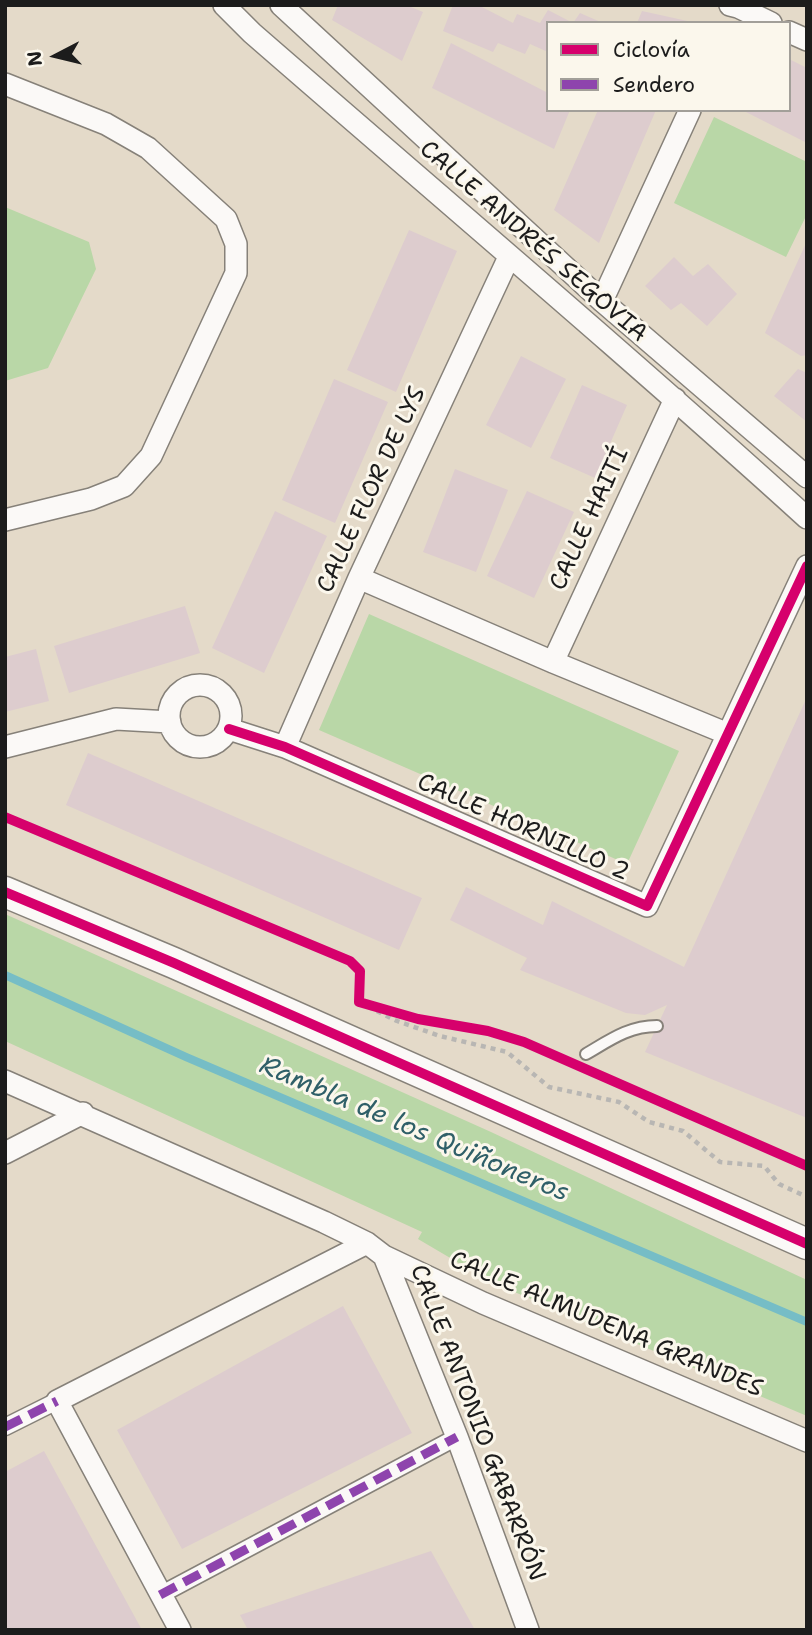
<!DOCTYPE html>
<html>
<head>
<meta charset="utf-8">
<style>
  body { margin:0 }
  #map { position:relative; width:812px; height:1635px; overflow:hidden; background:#e4dac9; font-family:"Shantell Sans",sans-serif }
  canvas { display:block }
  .frame { position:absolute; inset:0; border:7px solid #1c1c1c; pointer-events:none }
  .legend { position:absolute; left:546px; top:21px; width:245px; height:91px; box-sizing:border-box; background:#fbf7ec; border:2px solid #a29f99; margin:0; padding:9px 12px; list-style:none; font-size:21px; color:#1c1c1c }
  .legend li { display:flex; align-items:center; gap:14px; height:35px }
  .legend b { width:35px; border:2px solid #a29f99 }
  .north { position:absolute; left:21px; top:21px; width:70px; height:70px; -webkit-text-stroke:5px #fbf7ec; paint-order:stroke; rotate:263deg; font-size:19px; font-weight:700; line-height:28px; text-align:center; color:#1c1c1c }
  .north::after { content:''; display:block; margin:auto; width:24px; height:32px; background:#1c1c1c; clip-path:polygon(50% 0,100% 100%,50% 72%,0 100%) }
</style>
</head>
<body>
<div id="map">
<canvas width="812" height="1635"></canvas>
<div class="frame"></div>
<ul class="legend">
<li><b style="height:9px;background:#d6006c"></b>Ciclovía</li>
<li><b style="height:9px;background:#8e44ad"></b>Sendero</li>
</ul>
<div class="north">N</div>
</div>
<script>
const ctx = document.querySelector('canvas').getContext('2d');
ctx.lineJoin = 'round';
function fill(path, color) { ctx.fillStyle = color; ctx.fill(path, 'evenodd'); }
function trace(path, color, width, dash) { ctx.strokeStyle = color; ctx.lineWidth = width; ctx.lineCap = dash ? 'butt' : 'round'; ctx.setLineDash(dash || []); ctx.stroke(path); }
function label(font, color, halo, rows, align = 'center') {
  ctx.font = font + ' "Shantell Sans",sans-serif'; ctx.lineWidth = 6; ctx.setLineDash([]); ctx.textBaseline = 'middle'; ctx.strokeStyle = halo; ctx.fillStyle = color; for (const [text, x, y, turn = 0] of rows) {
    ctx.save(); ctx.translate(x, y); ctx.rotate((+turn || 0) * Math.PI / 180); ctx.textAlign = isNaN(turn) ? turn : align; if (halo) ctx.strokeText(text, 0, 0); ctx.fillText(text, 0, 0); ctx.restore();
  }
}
fill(new Path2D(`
  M714,117l93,45v52l-21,43 -112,-54z
  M5,207l84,35 7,27 -48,99 -43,13z
  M369,614l310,137 -52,113 -308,-134z
  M5,914l486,218 316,148v136l-316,-134 -73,-43 4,-7 -417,-191z`), '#b9d7a7');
trace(new Path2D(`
  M5,975l181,82 621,265`), '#76bdc6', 8);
fill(new Path2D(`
  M338,5h68l17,7 -21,49 -70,-41z
  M453,5h25l35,18 4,-9 23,9 8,-13 25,13 7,-10 23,10h-55v29l-18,-8 -5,10 -27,-11 -5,9 -50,-21z
  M642,11l50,11v1h-55z
  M451,43l97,50v17h22l-16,39 -122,-61z
  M789,59l18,9v75l-65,-33h47z
  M598,110h58l-57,133 -45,-33z
  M409,230l48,21 -61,141 -49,-22z
  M807,241v114l-6,1 -36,-23z
  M674,257l19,19 15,-12 29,30 -30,32 -26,-23 -10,7 -26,-24z
  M521,356l45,23 -35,69 -45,-23z
  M798,369l9,4v49l-33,-26z
  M334,379l54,23 -53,121 -53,-23z
  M582,385l45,20 -32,73 -45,-20z
  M455,469l53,21 -32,82 -53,-20z
  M527,491l47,21 -40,86 -47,-22z
  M275,511l52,25 -63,137 -52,-25z
  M185,606l15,47 -131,40 -15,-47z
  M36,649l13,52 -44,11v-55z
  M807,697v421l-162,-66 22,-47 -22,10 -19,-2 -106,-43 7,-12 -77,-38 16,-33 77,38 9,-24 132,66z
  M88,753l334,145 -23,52 -333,-145z
  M343,1306l69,127 -230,116 -65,-119z
  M44,1451l98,179h-137v-158z
  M431,1551l44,79h-227l-8,-15z`), '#ddccce');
const service = new Path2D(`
  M586,1054c24,-14 43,-28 71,-28`);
const pedestrian = new Path2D(`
  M5,1427l52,-26
  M160,1595l297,-158`);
const minor = new Path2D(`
  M224,5l28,28c185,161 373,320 555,485
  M281,5l321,296 205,176
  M730,5l8,2 33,16
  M789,32l18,8
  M5,84l101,40 42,24 78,71 10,25v29l-85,183 -27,30 -33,13 -86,21
  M602,301l88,-191
  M359,578l194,84 175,72
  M553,662l122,-263
  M169 716a31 31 0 1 1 62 0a31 31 0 1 1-62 0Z
  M229,729l56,18 362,159 160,-340
  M5,747l111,-28 54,3
  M285,747l74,-169 150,-321
  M5,1081l319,141 43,21 17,13 73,181 71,193
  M5,1153l78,-40
  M384,1256l99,47 324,138
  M180,1630l-123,-229 310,-158`);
const secondary = new Path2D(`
  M5,892l169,71 633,281`);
trace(service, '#868179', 14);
trace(pedestrian, '#868179', 19);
trace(minor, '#868179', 24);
trace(secondary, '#868179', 33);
trace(new Path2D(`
  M359,1002l38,19 43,15 67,16 42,35 70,15 30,20 34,9 37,31 44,4 15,18 28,13`), '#b8b6b3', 4.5, [5, 5]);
trace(service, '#fbf9f7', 10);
trace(pedestrian, '#fbf9f7', 16);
trace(minor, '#fbf9f7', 21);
trace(secondary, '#fbf9f7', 30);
trace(new Path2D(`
  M5,1427l52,-26
  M160,1595l297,-158`), '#8e44ad', 9, [18, 9]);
trace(new Path2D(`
  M229,729l56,18 362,159 160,-340
  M5,817l345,144 10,10 -1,31 59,17 70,12 36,11 283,124
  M5,892l169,71 633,281`), '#d6006c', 10);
label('24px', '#1c1c1c', '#fbf7ec', [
  ["CALLE ANDRÉS SEGOVIA",533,242,41],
  ["CALLE FLOR DE LYS",372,490,-65],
  ["CALLE HAITÍ",590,519,-65],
  ["CALLE HORNILLO 2",523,828,24],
  ["CALLE ALMUDENA GRANDES",606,1325,23],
  ["CALLE ANTONIO GABARRÓN",477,1423,69]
]);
label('italic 26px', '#2f5f68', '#fbf7ec', [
  ["Rambla de los Quiñoneros",414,1130,23]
]);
</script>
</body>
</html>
